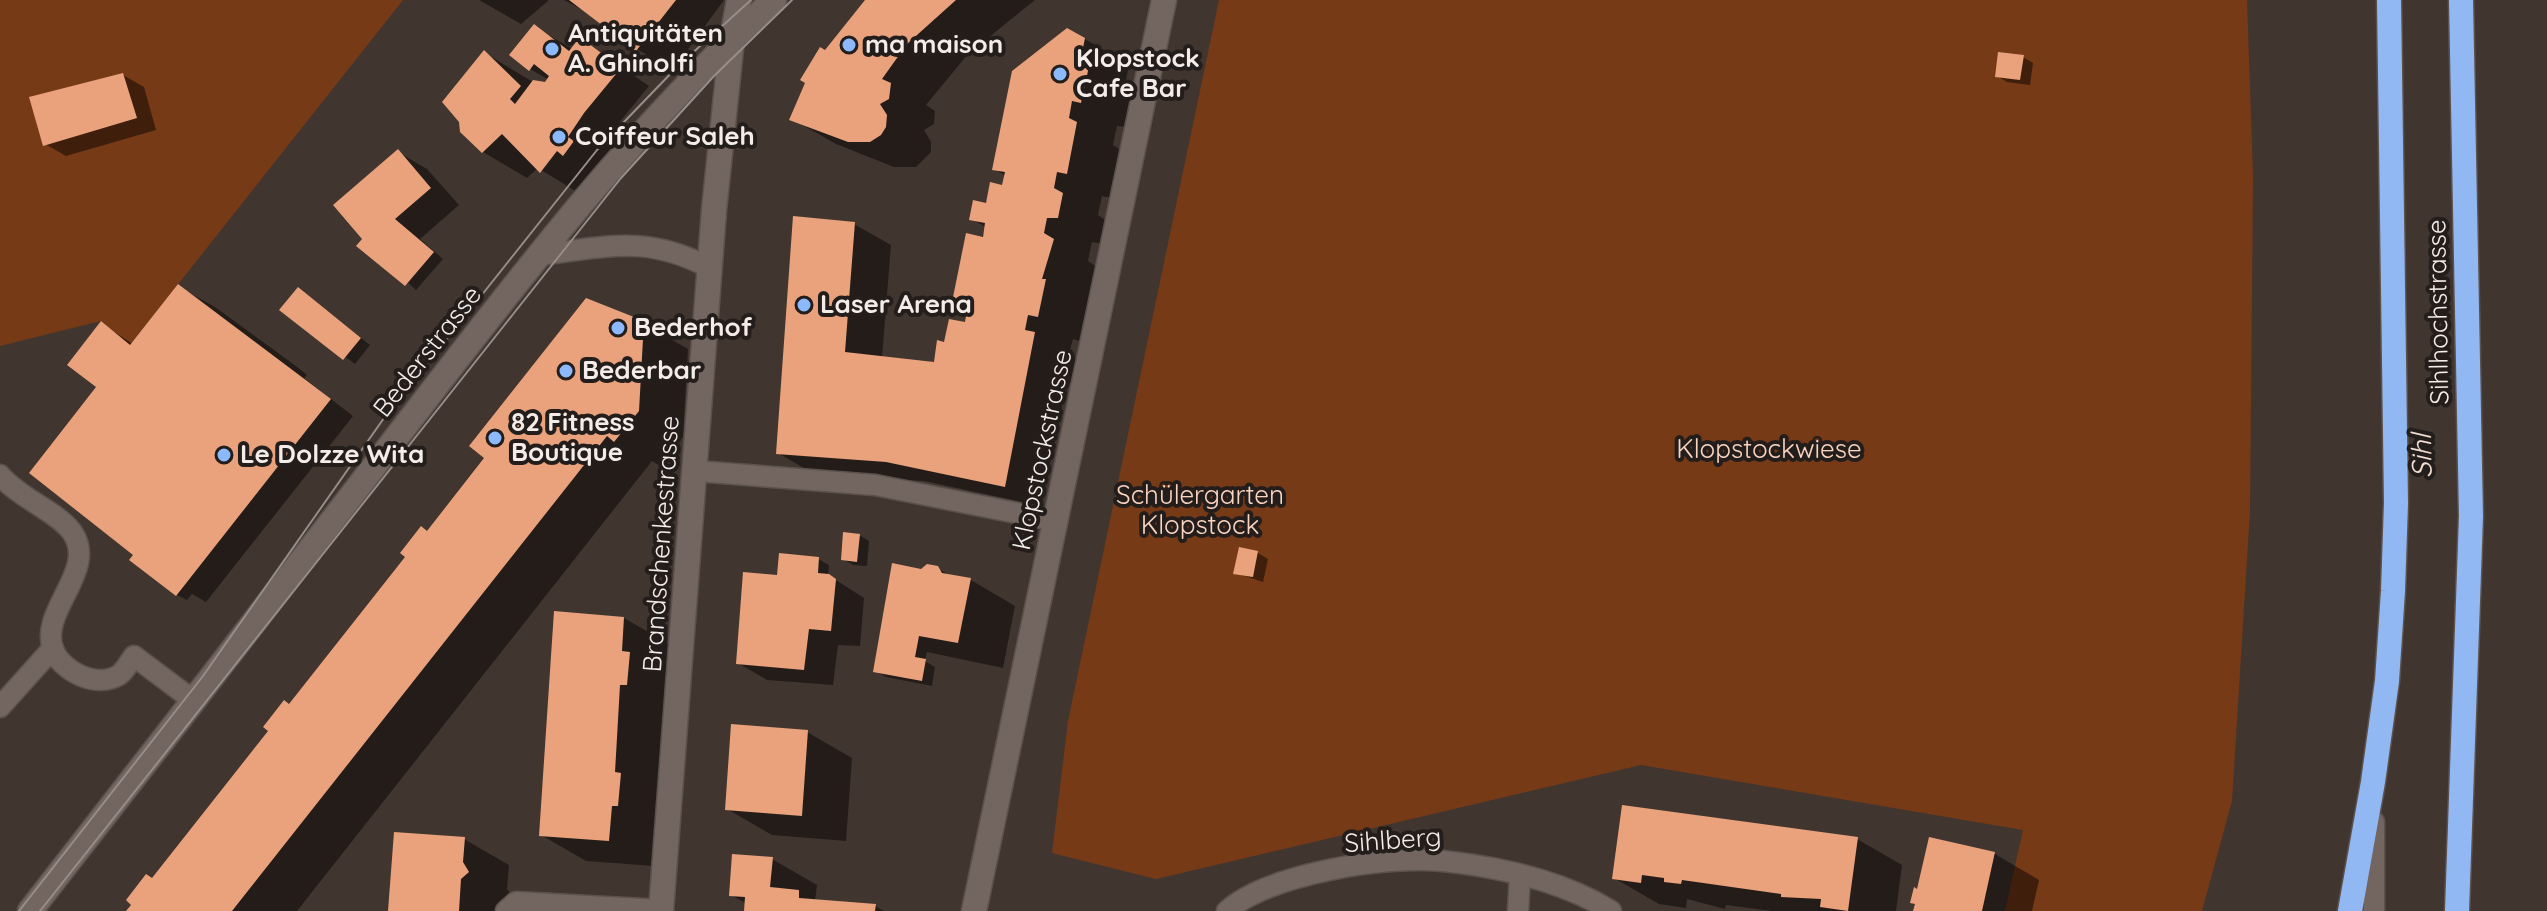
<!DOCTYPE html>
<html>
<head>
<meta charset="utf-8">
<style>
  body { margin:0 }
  canvas { display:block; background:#41352f }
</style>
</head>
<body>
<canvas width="2547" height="911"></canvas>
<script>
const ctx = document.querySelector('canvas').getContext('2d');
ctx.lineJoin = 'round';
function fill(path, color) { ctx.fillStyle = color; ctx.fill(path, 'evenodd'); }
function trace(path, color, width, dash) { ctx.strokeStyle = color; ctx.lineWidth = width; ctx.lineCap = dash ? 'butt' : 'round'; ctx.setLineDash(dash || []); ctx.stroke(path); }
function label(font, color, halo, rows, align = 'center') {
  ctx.font = font + ' Quicksand,sans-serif'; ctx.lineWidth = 8; ctx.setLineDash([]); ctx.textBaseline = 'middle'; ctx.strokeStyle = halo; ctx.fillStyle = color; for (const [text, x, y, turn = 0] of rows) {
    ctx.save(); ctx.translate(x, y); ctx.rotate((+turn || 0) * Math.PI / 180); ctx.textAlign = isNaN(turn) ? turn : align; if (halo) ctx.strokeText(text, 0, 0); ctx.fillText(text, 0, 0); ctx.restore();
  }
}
fill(new Path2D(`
  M0,0h403l-273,345 -29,-24 -101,25z
  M1219,0h1028l6,177 -3,334 -18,290 -30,110h-197l18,-81 -382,-65 -485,114 -104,-26 16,-132z`), '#763a17');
fill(new Path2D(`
  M2353,0h151l14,572 -20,339h-182l24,-158 15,-192 4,-288z`), '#41352f');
fill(new Path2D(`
  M479,0h69v1l-27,23z
  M564,0h160l-51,70 -36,-21 -47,-35z
  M869,0h166l-67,54 -42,51 9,6 -1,13 -10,6 7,12v10l-15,15h-22l-58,-23 -44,-25 34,-67z
  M534,27l39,22 8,-9 68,46 -35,43 15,13 -44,55 -47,-29 -11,10 -44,-26 2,-99 48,29 13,2 3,-4 -19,-11z
  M1085,39l44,26 -3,15 9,5 -9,42 -9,-1 -4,19 8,5 -9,48 -10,-2 -4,19 9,6 -4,23 -11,-2 -4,19 9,6 -10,38 3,2 -7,35 -10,-3 -4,15 10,6 -5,23 -7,-1 -26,124 -117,-25 -110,-7 -36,-21 76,-229 37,21 -9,113 53,6 11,-20 20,-19 2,-10 -15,-9 33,-79 -15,-8 33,-32 2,-11 -12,-7z
  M2023,57l10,6 -3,22 -23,-3 -10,-6z
  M123,75l21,12 12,43 -90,26 -21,-12z
  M398,152l29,17 32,36 -39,34 23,20 -27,31 -53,-49z
  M179,287l36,20 81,59 11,9 -3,3 49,38 -147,186 -14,-8 -5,6 -10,-5 -43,-38 -35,-170 3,-63 31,20z
  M308,296l62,49 -15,19 -73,-54z
  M643,323l45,26 -5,88 -23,29 -8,-5 -355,450h-169l300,-378z
  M859,535l10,6 -2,25 -14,-1 -10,-6z
  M1258,553l10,6 -5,23 -27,-9z
  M818,559l11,6 -1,10 36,23 -4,48 -22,-1 -5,40 -66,-5 -29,-17 41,-86z
  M937,568l14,8 20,4 44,26 -12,62 -76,-16 -2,9 10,6 -3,19 -46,-9 -10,-6 46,-100z
  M624,618l45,26 -3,31 8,5 -20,186 -68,-5 -45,-26z
  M807,732l45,26 -6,83 -74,-6 -45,-26z
  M464,839l45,26 -2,24 6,9 -8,13h-115z
  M1857,839l45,26 -6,46h-124l-46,-6 -1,4 -38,-10 -1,9 -27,-4 -45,-26z
  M1931,839l64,15 44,26 -7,31h-117l1,-6 -4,-3 7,-11z
  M772,859l45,26 -2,16 60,5 9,5h-138l1,-7 -16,-9z`), '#0007');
fill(new Path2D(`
  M569,0h107l-40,51z
  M865,0h91l-49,44 -25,35 9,4 -2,16 -9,5 7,11 -1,12 -5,8 -11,7h-22l-59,-22 16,-37 -5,-3 20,-33 5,3z
  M534,24l35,27 11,-14 41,31 -37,45 -16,24 6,4 -11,15 -6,-5 -17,22 -38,-39 -20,19 -22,-21 -1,-10 -17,-20 42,-52 37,36 -11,13 5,5 18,-24 12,2 4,-6 -15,-12 -5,7 -20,-16z
  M1067,28l18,10 -3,15 9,4 -10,46 -9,-2 -3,17 8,4 -10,52 -10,-2 -3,16 9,5 -5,25h-11l-3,15 10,6 -12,40h4l-8,38 -10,-2 -3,15 10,2 -30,155 -119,-25 -110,-8 17,-238 62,6 -10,130 89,10 3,-22 7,2 5,-23 16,3 2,-12 -16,-3 15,-74 17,4 2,-14 -16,-3 4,-20 13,3 4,-21 12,3 3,-13 -13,-2 20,-99z
  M1998,52l26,3 -4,25 -25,-3z
  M123,73l14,45 -94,28 -14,-49z
  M398,149l33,39 -36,31 39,33 -29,34 -49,-40 6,-7 -29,-34z
  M178,284l153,115 -155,197 -47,-36 4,-5 -104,-82 67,-86 -29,-22 34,-44 29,24z
  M298,287l63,51 -18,22 -64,-50z
  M586,298l58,23 -5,90 -25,31 -7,-6 -375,475h-106l5,-6 -5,-5 20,-26 6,4 116,-147 -5,-4 21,-27 5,4 116,-147 -5,-4 21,-27 6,5 57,-73 -15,-12z
  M843,532l17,2 -3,28 -16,-2z
  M1239,547l19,4 -5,26 -20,-3z
  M779,553l40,4 -1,16 11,1 7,5 -5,52 -22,-2 -5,41 -68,-6 7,-92 34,3z
  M892,563l29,6 6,-5 11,2 4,7 29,5 -13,65 -39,-7 -4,21 11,2 -4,22 -49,-9z
  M554,611l70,6 -2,34 8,1 -3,33h-7l-5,87 6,1 -3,33h-6l-3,35 -70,-5z
  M731,724l77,6 -6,86 -77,-6z
  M1622,805l236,32 -10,74 -28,-4 1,-8 -40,-2v-3l-99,-14 -1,4 -17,-2v-4l-22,-3 -1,8 -29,-4z
  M394,832l71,5 -2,25 6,10 -8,7 -2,32h-71z
  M1929,837l66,15 -13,59h-69l2,-7 -5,-1 4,-16 3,2z
  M732,854l41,3 -3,30 29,3v8l77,6 -1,7h-131l1,-14 -16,-1z`), '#eaa27d');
const lane = new Path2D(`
  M539,255c69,-8 107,-21 171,13
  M696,471l179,14 182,36
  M0,475c19,23 58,37 72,57 27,38 -33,78 -19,117 8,22 43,40 66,26 6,-4 11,-14 15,-19l60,45
  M0,707l53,-59
  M2374,822v89
  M506,911l10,-9 145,8
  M1227,911c41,-37 160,-56 216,-50 56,6 120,20 168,50
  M1518,911l2,-35`);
const street = new Path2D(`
  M974,911l190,-911`);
const secondary = new Path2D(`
  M30,911c123,-157 244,-315 366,-473 118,-153 235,-308 378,-438
  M661,911l53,-701 18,-171 7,-39`);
const highway = new Path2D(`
  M2350,911l23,-129 14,-101 6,-90 3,-88 -7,-503
  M2457,911l14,-395 -10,-516`);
trace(lane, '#5c524d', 23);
trace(street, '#5c524d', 27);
trace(secondary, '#5c524d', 27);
trace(highway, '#5c524d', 27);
trace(lane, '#73655f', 20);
trace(street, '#73655f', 24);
trace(secondary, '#73655f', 24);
trace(highway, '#91b8f2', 24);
trace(new Path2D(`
  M19,911l184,-235 181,-258 213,-268 81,-84 73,-66
  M40,911l581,-733 93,-102 78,-76`), '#988e89', 2);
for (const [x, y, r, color] of [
  [849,45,8,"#8bb9fc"],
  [552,49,8,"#8bb9fc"],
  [1060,74,8,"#8bb9fc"],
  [559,137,8,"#8bb9fc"],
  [804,305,8,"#8bb9fc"],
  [618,328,8,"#8bb9fc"],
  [566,371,8,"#8bb9fc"],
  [495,438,8,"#8bb9fc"],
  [224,455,8,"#8bb9fc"]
]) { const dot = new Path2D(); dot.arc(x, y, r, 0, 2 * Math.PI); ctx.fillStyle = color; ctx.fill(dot); trace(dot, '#231e1b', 3); }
label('bold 26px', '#f4ece8', '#231e1b', [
  ["Antiquitäten",568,34],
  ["A. Ghinolfi",568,64],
  ["ma maison",865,45],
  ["Klopstock",1076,59],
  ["Cafe Bar",1076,89],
  ["Coiffeur Saleh",575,137],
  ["Laser Arena",820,305],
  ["Bederhof",634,328],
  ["Bederbar",582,371],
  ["82 Fitness",511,423],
  ["Boutique",511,453],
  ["Le Dolzze Wita",240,455]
], 'left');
label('26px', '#f4ece8', '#231e1b', [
  ["Sihlhochstrasse",2439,312,-91],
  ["Bederstrasse",428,352,-52],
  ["Klopstockstrasse",1043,450,-78],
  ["Brandschenkestrasse",662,544,-86],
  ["Sihlberg",1393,841,-4]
]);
label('26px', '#fbd4c0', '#231e1b', [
  ["Klopstockwiese",1769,450],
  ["Schülergarten",1200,496],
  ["Klopstock",1200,526]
]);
label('italic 28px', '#f1ddd3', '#231e1b', [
  ["Sihl",2423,456,-91]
]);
</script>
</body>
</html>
